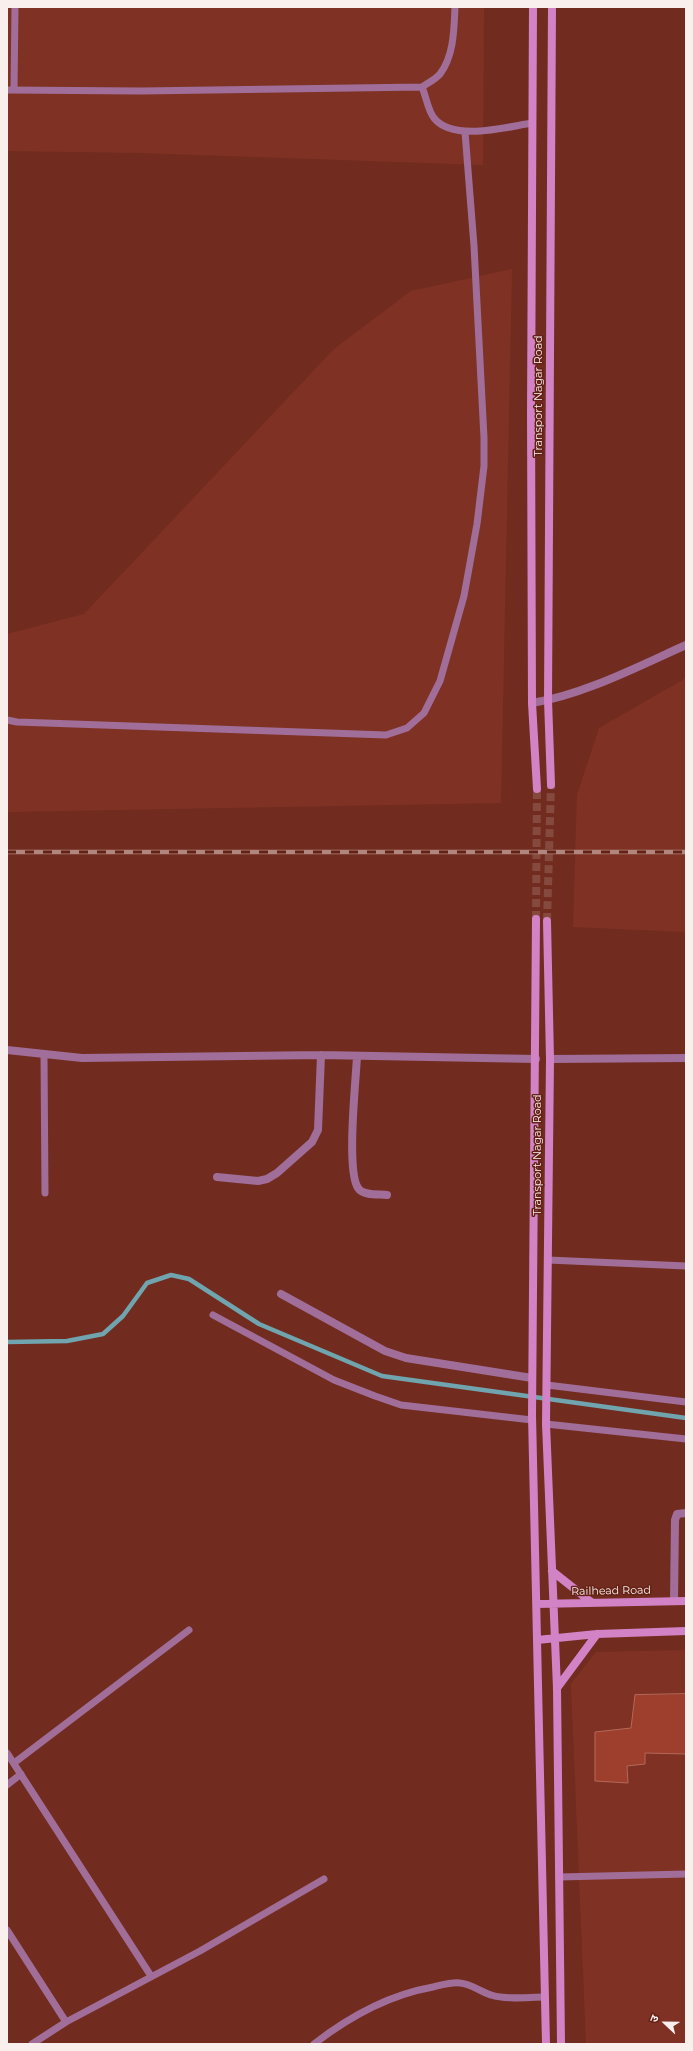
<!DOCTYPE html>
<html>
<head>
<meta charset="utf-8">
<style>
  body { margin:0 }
  #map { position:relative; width:693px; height:2051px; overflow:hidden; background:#712c1f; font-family:Montserrat,"Noto Sans Devanagari",sans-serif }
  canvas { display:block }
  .frame { position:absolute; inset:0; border:8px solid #f9f0ee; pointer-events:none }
  .north { position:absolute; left:645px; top:2003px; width:40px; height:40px; -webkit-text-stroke:3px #642115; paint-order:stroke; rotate:292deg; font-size:11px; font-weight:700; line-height:16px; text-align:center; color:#f9f0ee }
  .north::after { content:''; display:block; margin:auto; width:14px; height:18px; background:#f9f0ee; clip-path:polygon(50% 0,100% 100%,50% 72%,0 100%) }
</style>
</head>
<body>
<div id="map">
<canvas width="693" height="2051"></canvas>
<div class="frame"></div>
<div class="north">उ</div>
</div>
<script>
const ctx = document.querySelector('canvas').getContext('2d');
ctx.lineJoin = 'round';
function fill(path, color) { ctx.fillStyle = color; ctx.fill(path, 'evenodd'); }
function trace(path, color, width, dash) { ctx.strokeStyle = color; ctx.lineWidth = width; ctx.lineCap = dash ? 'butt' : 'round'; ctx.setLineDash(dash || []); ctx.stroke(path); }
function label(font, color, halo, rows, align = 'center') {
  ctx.font = font + ' Montserrat,sans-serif'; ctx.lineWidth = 3; ctx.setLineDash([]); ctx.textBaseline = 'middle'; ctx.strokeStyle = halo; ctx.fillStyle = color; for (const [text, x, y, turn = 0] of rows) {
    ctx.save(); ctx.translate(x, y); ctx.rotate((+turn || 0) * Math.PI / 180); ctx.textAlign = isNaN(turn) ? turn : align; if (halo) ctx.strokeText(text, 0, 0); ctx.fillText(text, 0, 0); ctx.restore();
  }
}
fill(new Path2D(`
  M7,7h477l-1,158 -342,-12 -134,-2z
  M512,269l-11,534 -494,9v-178l77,-20 250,-265 77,-58z
  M686,678v254l-113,-5 4,-132 22,-67z
  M686,1650v394h-100l-15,-360 25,-32z`), '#7f3224');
trace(new Path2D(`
  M7,1342l60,-1 36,-7 20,-18 24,-33 24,-8 18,4 70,45 123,52 304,42`), '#70a4ae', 4.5);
const building = new Path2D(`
  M686,1694v60l-41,-1v11l-18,2 1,17 -33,-2v-49l36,-4 4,-33z`);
fill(building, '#9e3f2d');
trace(building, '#b46859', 1);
trace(new Path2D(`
  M536,919l1,-130
  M547,921l4,-136`), '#85493e', 8, [8, 4]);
trace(new Path2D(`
  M422,87c4,9 6,24 12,31 19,24 72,9 98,5
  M7,90l134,1 281,-4c6,-4 14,-8 18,-13 14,-18 14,-45 15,-67
  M14,90l1,-83
  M7,720l10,2 369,13 21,-7 17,-15 16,-32 24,-85 13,-72 7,-58v-28l-10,-192 -9,-114
  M44,1055l1,138
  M548,1260l138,6
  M213,1315l121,65 41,16 26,9 131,15
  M547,1385l139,17
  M546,1424l140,15
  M7,1753l144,223
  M14,1763l175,-133
  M7,1785l14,-11
  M559,1877l127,-3
  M7,1930l59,92
  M32,2044l34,-22 134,-71 124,-72
  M314,2044c36,-28 74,-49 119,-57 9,-2 18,-5 27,-4 12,1 20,9 31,12 16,5 37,2 54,2`), '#a06e98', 7);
trace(new Path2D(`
  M532,703c51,-8 107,-37 154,-58
  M7,1050l75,8 239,-3 215,4
  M357,1056c-1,24 -11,114 1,132 5,8 21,6 29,7
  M550,1059l136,-1
  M217,1177l41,4 9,-2 10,-6 35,-31 6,-12 3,-75
  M281,1294l104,57 21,7 126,20
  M674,1601l1,-81 2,-6 9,-1`), '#a06e98', 8);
trace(new Path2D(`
  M533,7l-2,406 1,290 5,86
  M551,785l-3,-85 4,-693
  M536,919l-4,496 14,629
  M547,921l3,138 -4,365 11,264 4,356
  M552,1571l39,31
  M537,1604l149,-3
  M537,1640l60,-6 89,-3
  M557,1688l40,-54`), '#d283c6', 8);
const rail = new Path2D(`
  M7,852h679`);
trace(rail, '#b0867e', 4.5);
trace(rail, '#642115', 3, [9]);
label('11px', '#f9f0ee', '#642115', [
  ["Transport Nagar Road",539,396,-90],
  ["Transport Nagar Road",538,1155,-90],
  ["Railhead Road",611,1591,-1]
]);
</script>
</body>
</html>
